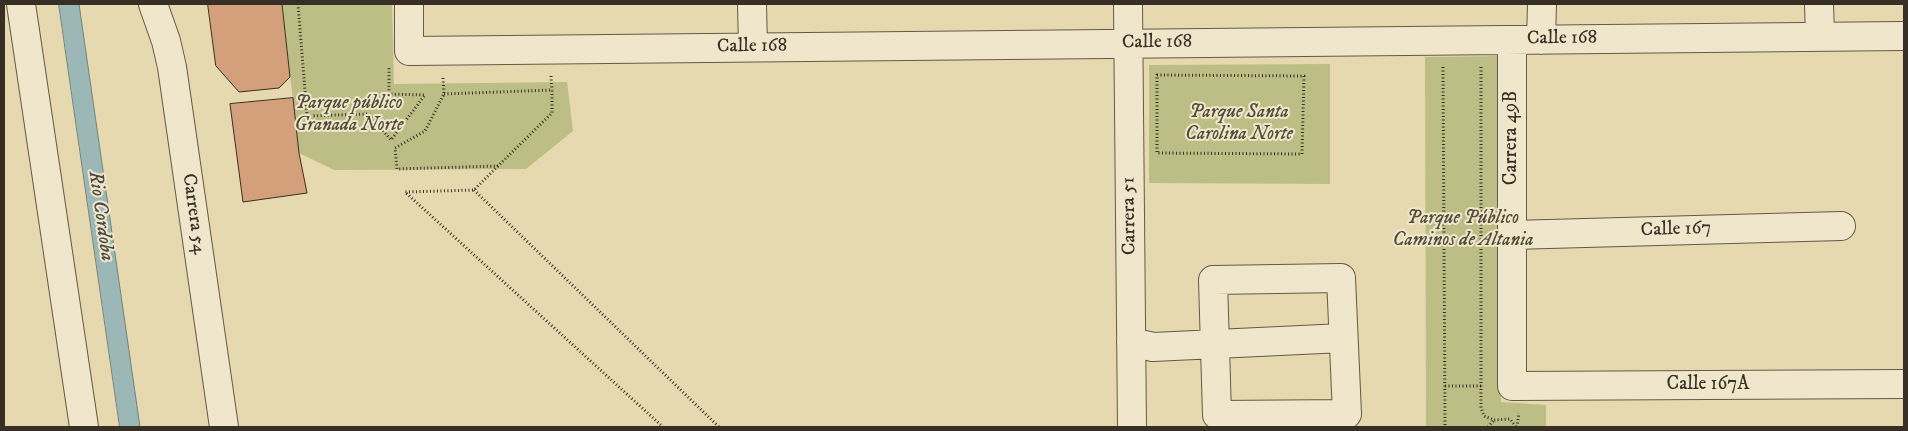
<!DOCTYPE html>
<html>
<head>
<meta charset="utf-8">
<style>
  body { margin:0 }
  #map { position:relative; width:1908px; height:431px; overflow:hidden; background:#e7d9af; font-family:"IM FELL DW Pica",serif }
  canvas { display:block }
  .frame { position:absolute; inset:0; border:5px solid #372f26; pointer-events:none }
</style>
</head>
<body>
<div id="map">
<canvas width="1908" height="431"></canvas>
<div class="frame"></div>
</div>
<script>
const ctx = document.querySelector('canvas').getContext('2d');
ctx.lineJoin = 'round';
function fill(path, color) { ctx.fillStyle = color; ctx.fill(path, 'evenodd'); }
function trace(path, color, width, dash) { ctx.strokeStyle = color; ctx.lineWidth = width; ctx.lineCap = dash ? 'butt' : 'round'; ctx.setLineDash(dash || []); ctx.stroke(path); }
function label(font, color, halo, rows, align = 'center') {
  ctx.font = font + ' "IM FELL DW Pica",serif'; ctx.lineWidth = 4; ctx.setLineDash([]); ctx.textBaseline = 'middle'; ctx.strokeStyle = halo; ctx.fillStyle = color; for (const [text, x, y, turn = 0] of rows) {
    ctx.save(); ctx.translate(x, y); ctx.rotate((+turn || 0) * Math.PI / 180); ctx.textAlign = isNaN(turn) ? turn : align; if (halo) ctx.strokeText(text, 0, 0); ctx.fillText(text, 0, 0); ctx.restore();
  }
}
fill(new Path2D(`
  M282,4h110l2,80 173,-2 6,49 -47,38 -192,1 -35,-17z
  M1500,56l1,346 45,3v22h-120l-1,-370z
  M1330,64v120l-181,-1v-118z`), '#bcbe86');
const water = new Path2D(`
  M59,4h20l61,423h-20z`);
fill(water, '#9bb8b6');
trace(water, '#73817c', 1);
const building = new Path2D(`
  M208,4h74l8,73 -11,11 -40,4 -23,-26z
  M293,98l6,55 8,40 -64,9 -13,-98z`);
fill(building, '#d49f7b');
trace(building, '#372f26', 1);
const minor = new Path2D(`
  M21,4l63,423
  M153,4l13,37 6,26 52,360
  M409,4v47l1495,-15
  M752,4l1,43
  M1128,4l4,423
  M1819,4l1,32
  M1512,40v346l392,-2
  M1541,40l1,-36
  M1512,235l329,-9
  M1341,278l6,136 -130,1 -4,-135z
  M1131,342l22,5 190,-9`);
trace(minor, '#635a48', 30);
trace(new Path2D(`
  M298,4l9,112 62,-2 22,26 34,-45 -36,-1v-26
  M1443,67l2,360
  M1481,67v341l3,8 10,4 16,-1 6,8
  M1157,75l147,1 -2,78 -145,-1z
  M551,76l1,14
  M443,78l1,16 -19,37 -30,17 2,21 101,-3 54,-53v-23l-108,4
  M498,166l-24,24 -69,2 258,235
  M474,190l245,237
  M1445,386h36
  M1488,427l6,-7
  M1517,427l2,-14`), '#372f26', 3, [1, 2.5]);
trace(minor, '#efe6cb', 28);
label('19px', '#372f26', '#efe6cb', [
  ["Calle 168",1562,39,-1],
  ["Calle 168",1157,43,-1],
  ["Calle 168",752,47,-1],
  ["Carrera 49B",1512,138,-90],
  ["Carrera 54",193,214,82],
  ["Carrera 51",1130,216,-91],
  ["Calle 167",1676,230,-2],
  ["Calle 167A",1708,385]
]);
label('italic 19px', '#524c39', '#efe6cb', [
  ["Parque público",349,104],
  ["Granada Norte",349,126],
  ["Parque Santa",1239,113],
  ["Carolina Norte",1239,135],
  ["Parque Público",1463,219],
  ["Caminos de Altania",1463,241]
]);
label('italic 20px', '#4b4a43', '#efe6cb', [
  ["Rio Cordoba",100,216,82]
]);
</script>
</body>
</html>
